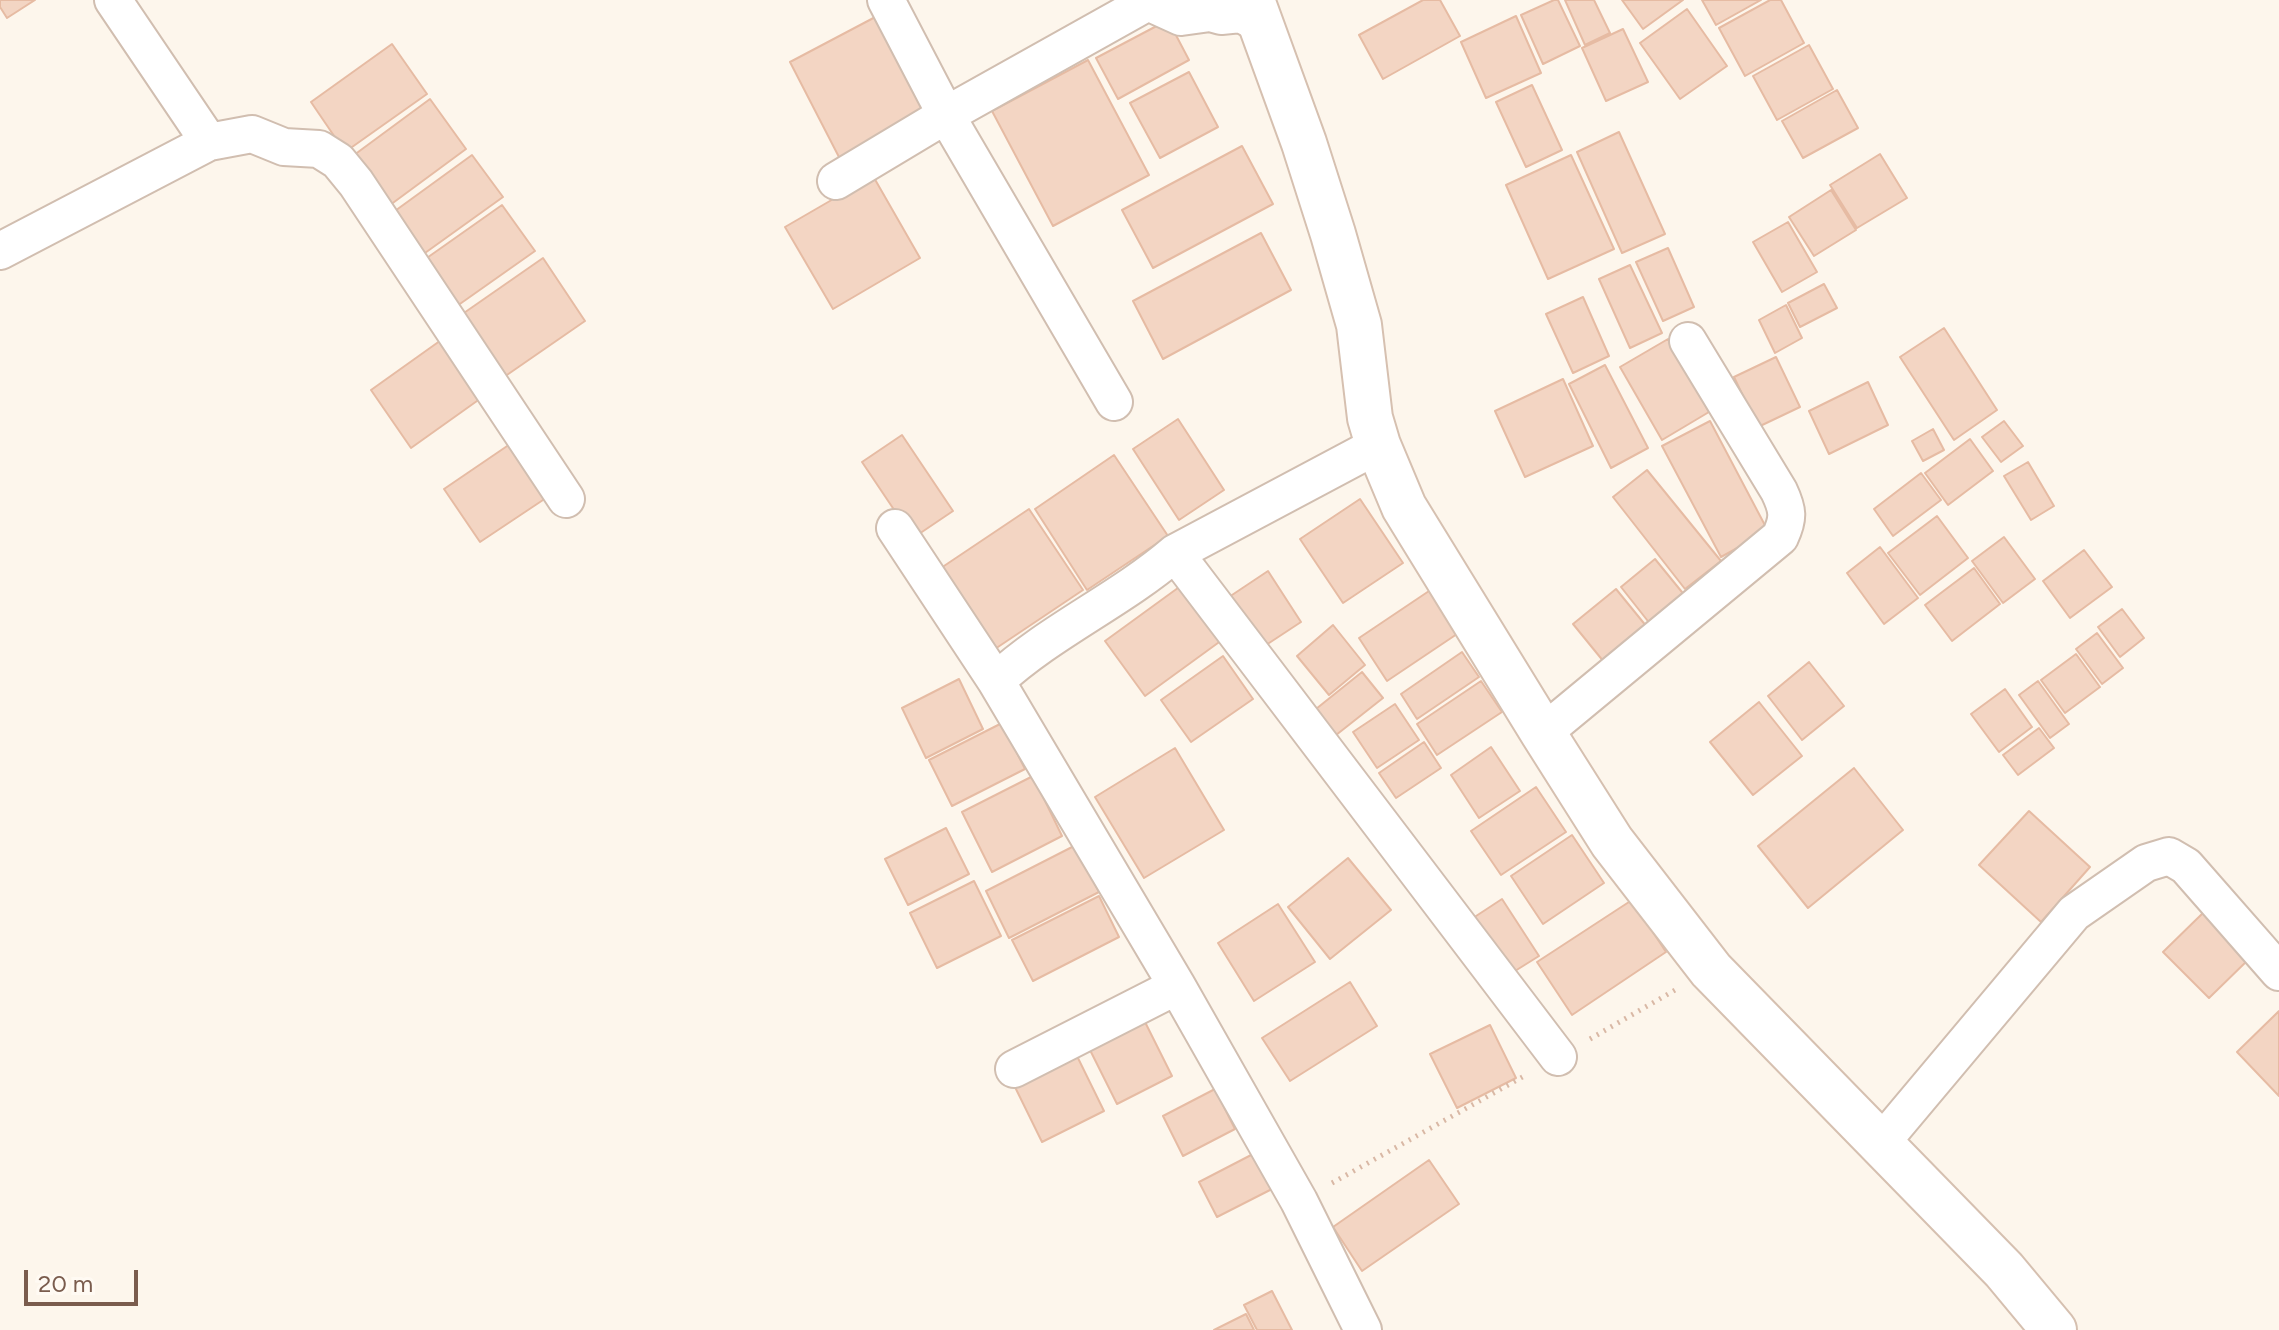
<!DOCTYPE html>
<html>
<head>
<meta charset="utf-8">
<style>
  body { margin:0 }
  #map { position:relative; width:2279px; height:1330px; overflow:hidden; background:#fdf6ec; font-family:Figtree,sans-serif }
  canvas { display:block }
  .scale { position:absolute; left:24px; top:1270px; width:114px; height:36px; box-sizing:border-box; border:4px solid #7a5c4d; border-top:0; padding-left:10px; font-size:24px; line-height:28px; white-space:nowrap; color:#7a5c4d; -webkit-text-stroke:6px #fffaf3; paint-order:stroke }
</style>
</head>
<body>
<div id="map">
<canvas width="2279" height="1330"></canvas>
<div class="scale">20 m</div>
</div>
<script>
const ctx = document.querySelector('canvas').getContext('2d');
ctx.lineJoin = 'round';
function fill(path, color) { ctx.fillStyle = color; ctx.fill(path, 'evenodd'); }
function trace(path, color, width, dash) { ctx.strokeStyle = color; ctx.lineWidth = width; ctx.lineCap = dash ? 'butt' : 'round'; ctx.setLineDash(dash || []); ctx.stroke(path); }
const building = new Path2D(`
  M0,0h35l-28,18 -7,-11z
  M1423,0h17l20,36 -77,43 -24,-44z
  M1554,0h4l22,46 -37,18 -22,-49z
  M1565,0h29l16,33 -25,12z
  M1622,0h61l-40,29z
  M1702,0h59l-45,25z
  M1770,0h11l23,43 -59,33 -26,-48z
  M1687,9l40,57 -47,33 -40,-56z
  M881,14l50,97 -91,48 -50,-97z
  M1516,16l25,57 -55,25 -25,-56z
  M1168,20l21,40 -71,39 -22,-41z
  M1623,29l25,53 -42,19 -24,-53z
  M392,44l35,50 -82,58 -34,-50z
  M1809,45l24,44 -56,31 -24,-44z
  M1088,60l61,115 -96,51 -61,-115z
  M1189,72l29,55 -58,31 -30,-55z
  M1532,85l30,65 -36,17 -30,-65z
  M1837,90l21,38 -55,30 -21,-37z
  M430,99l36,50 -80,59 -36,-50z
  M1619,132l46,102 -43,19 -45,-101z
  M1242,146l31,58 -120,64 -31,-58z
  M1880,154l27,44 -50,30 -27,-43z
  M472,155l31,42 -85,61 -30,-42z
  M1571,155l43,94 -66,30 -42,-94z
  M873,176l47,82 -87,51 -48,-82z
  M1831,190l25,40 -42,26 -25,-39z
  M502,205l33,46 -78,55 -33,-46z
  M1788,222l29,50 -35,20 -29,-50z
  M1261,233l30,57 -128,69 -30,-58z
  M1668,248l26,59 -31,14 -27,-59z
  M543,258l42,63 -81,56 -43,-62z
  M1630,265l32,68 -32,15 -31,-69z
  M1824,284l13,24 -37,19 -12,-24z
  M1583,297l26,59 -36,17 -27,-59z
  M1786,305l16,33 -27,15 -16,-33z
  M1944,328l53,82 -43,30 -54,-83z
  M444,338l40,58 -73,52 -40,-58z
  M1668,339l41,73 -47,28 -42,-73z
  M1776,357l24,50 -42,20 -24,-50z
  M1605,365l43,83 -37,20 -42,-84z
  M1563,379l30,67 -68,31 -30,-66z
  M1868,382l20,43 -59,29 -20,-43z
  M1178,419l46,71 -45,30 -46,-71z
  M1710,421l58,110 -47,26 -59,-111z
  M2004,421l19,25 -22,16 -19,-25z
  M1933,429l11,21 -21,11 -11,-20z
  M902,435l51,76 -40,27 -51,-76z
  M1970,439l23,32 -45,34 -23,-32z
  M516,440l36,54 -72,48 -36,-53z
  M1114,455l54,81 -81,54 -52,-81z
  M2028,462l26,44 -23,14 -27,-44z
  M1647,470l74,91 -36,28 -72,-92z
  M1921,473l20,27 -48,36 -19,-27z
  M1360,499l43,64 -60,40 -43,-64z
  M1029,509l54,81 -94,63 -54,-81z
  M1937,516l31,42 -48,37 -32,-42z
  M2004,537l31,42 -32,24 -31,-42z
  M1880,547l38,51 -34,26 -37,-51z
  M2084,550l28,37 -42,31 -27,-37z
  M1655,559l31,38 -35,28 -30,-38z
  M1974,568l26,36 -48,37 -27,-36z
  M1268,571l33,51 -41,27 -34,-50z
  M1182,585l40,55 -77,56 -40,-55z
  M1432,589l28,43 -73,49 -28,-43z
  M1616,589l31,38 -43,35 -31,-38z
  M2122,609l22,29 -24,19 -22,-30z
  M1333,625l32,40 -36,30 -32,-39z
  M2097,633l26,35 -21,16 -26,-35z
  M1462,652l17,25 -62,42 -16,-25z
  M2076,654l24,33 -35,26 -24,-33z
  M1223,656l30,43 -62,43 -30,-42z
  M1809,662l35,44 -42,34 -34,-44z
  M1362,672l21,26 -52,41 -20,-26z
  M959,679l24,50 -57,29 -24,-50z
  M1481,681l21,31 -65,43 -20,-31z
  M2038,681l31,43 -19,14 -31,-43z
  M2005,689l27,38 -33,25 -28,-38z
  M1759,702l43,54 -49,39 -43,-53z
  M1395,704l24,36 -42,28 -24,-36z
  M1002,723l23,46 -73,37 -23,-46z
  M2039,728l15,20 -36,27 -15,-20z
  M1424,742l17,26 -45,30 -17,-25z
  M1491,747l29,44 -41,27 -28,-43z
  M1175,748l49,82 -80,48 -49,-81z
  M1854,768l49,62 -95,78 -50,-62z
  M1033,776l29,60 -70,36 -30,-60z
  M1536,787l30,45 -65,43 -30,-44z
  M2029,811l61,56 -49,55 -62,-57z
  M946,828l23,46 -61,31 -23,-46z
  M1572,835l32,48 -61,41 -32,-48z
  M1076,845l23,47 -90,46 -23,-47z
  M1348,858l43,52 -61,49 -42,-52z
  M974,881l27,55 -64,32 -27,-55z
  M1099,896l20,41 -86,44 -21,-41z
  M1502,899l37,57 -32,20 -37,-56z
  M1632,900l34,52 -94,63 -35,-53z
  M1278,904l37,58 -61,39 -36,-58z
  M2205,911l46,46 -42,41 -46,-46z
  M1350,982l27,44 -87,55 -28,-43z
  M2279,1011v85l-42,-44z
  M1143,1018l29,58 -55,28 -29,-58z
  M1490,1025l26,53 -59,30 -27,-54z
  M1075,1052l29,59 -62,31 -29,-59z
  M1215,1089l20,40 -52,27 -20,-40z
  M1255,1153l17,36 -55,28 -18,-35z
  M1429,1160l30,44 -97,67 -29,-44z
  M1272,1291l20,39h-35l-13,-25z
  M1246,1314l8,16h-40z`);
fill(building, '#f3d5c3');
trace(building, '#e6bba3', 2);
const street = new Path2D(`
  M113,0l96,142
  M886,0l60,115 168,287
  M836,181l110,-66 202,-113 33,15 29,-4 11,3 20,-2 22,12
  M0,251l209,-109 43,-8 32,13 35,2 19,12 18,22 210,316
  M895,528l101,153 181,305 122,215 64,129
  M1175,553l383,504
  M996,681c54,-50 123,-80 179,-128l203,-108
  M1543,733l237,-196c9,-19 8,-27 -1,-46l-91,-150
  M1014,1069l163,-83
  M1881,1143l193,-230 72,-50 23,-7 17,10 93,106`);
const secondary = new Path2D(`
  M1252,0l52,143 29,91 26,91 11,93 8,27 26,62 139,226 69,109 99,128 293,300 50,60`);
trace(street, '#d1beb0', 40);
trace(secondary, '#d6c0b0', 48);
trace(new Path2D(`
  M1590,1039l85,-49
  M1332,1183l194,-108`), '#d9b8a5', 5, [2, 6]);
trace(street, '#fff', 36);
trace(secondary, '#fff', 44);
</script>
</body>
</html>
